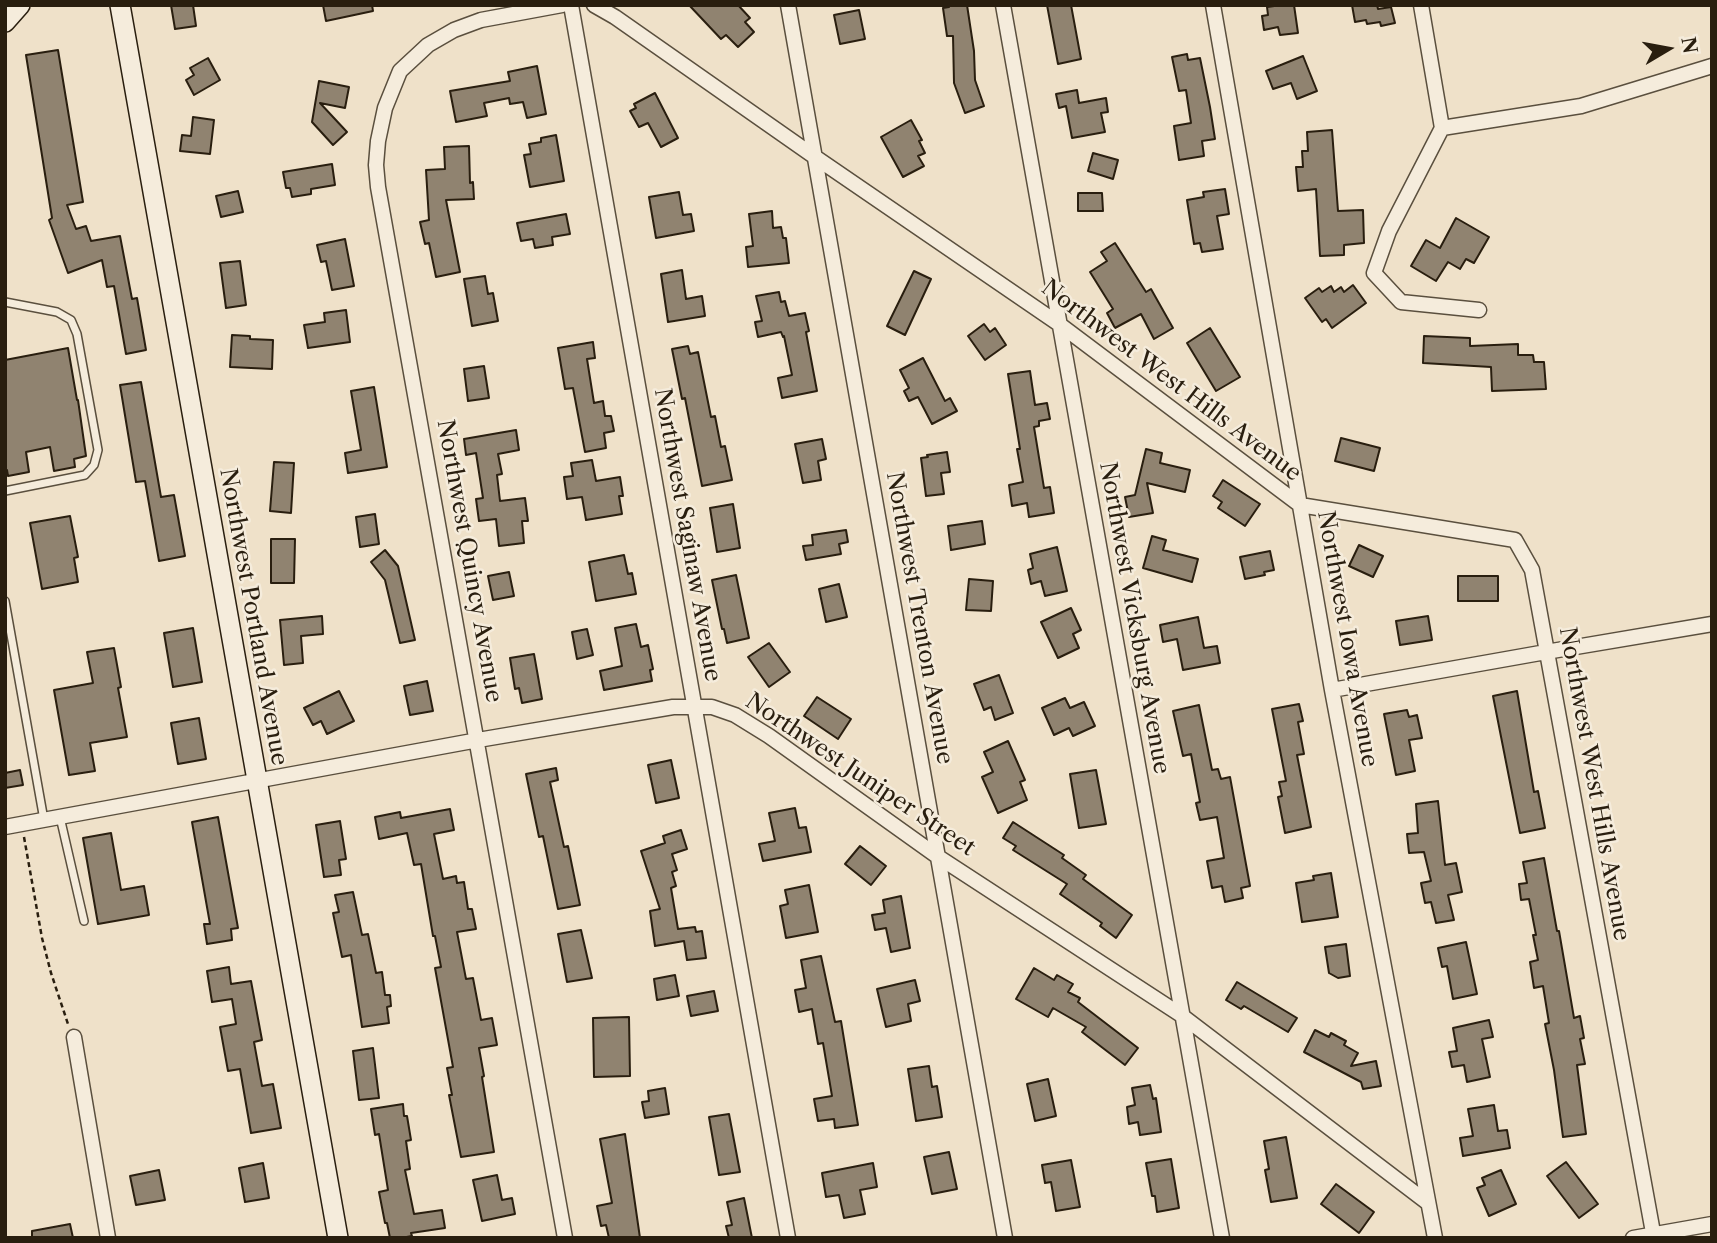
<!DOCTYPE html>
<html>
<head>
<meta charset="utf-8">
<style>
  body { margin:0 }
  #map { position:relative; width:1717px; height:1243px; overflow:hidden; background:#efe1c9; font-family:"Libre Caslon Text",serif }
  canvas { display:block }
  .frame { position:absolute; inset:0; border:7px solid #291e0f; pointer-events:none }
  .north { position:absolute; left:1633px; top:14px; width:70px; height:70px; -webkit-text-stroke:5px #f5ecdc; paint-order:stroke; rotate:80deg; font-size:19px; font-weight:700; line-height:28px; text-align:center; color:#291e0f }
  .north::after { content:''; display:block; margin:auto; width:24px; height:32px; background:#291e0f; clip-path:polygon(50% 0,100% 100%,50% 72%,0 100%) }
</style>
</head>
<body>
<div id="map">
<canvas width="1717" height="1243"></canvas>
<div class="frame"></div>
<div class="north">N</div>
</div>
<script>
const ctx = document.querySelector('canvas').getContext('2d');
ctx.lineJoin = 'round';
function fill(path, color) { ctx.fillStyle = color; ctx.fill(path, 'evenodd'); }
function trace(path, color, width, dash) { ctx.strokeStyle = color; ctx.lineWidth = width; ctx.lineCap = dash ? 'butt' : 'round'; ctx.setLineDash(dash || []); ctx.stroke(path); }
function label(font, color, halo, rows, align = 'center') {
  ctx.font = font + ' "Libre Caslon Text",serif'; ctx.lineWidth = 5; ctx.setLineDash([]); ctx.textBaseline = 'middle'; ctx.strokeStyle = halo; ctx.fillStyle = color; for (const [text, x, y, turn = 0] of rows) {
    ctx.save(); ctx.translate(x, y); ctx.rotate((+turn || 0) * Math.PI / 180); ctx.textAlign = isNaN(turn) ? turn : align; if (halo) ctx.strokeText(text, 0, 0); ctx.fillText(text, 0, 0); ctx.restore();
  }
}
const building = new Path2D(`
  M171,5h22l3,21 -21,3z
  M323,5h49l1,6 -47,10z
  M689,5h49l12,13 -5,4 9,10 -16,15 -12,-12 -5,4z
  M949,5h18l7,46 1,29 9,26 -19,7 -11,-30 -1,-47h-6l-4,-28 6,-1z
  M1047,5h24l10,54 -23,5z
  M1282,5h12l4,28 -18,2 -2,-8 -14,3 -2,-14 6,-1 -1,-8z
  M1352,5h25l1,4 13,-2 4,16 -14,3 -1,-4 -13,2 -1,-4 -11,2z
  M859,10l6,29 -25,5 -6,-29z
  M58,50l25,152 -16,3 9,24 10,-3 5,15 29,-5 12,63 5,-1 9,52 -20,4 -12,-68 -7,1 -5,-27 -34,13 -19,-53 3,-2 -26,-163z
  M1187,54l1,6 12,-2 10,49 5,32 -13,2 2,15 -25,4 -5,-34 17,-3 -5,-33 -7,1 -7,-34z
  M1303,56l14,35 -20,8 -6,-16 -18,6 -7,-18z
  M208,58l12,22 -26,15 -8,-15 8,-5 -4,-7z
  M537,66l9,48 -19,4 -4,-16 -13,2 -1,-6 -25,5 3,13 -31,6 -6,-31 60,-10 -2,-9z
  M319,81l30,6 -4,21 -25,-5 27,29 -14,13 -21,-23z
  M1077,90l2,13 27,-5 2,14 -7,1 4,19 -33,6 -6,-32 -7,2 -3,-14z
  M655,93l23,45 -17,9 -13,-24 -9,4 -9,-16 6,-3 -2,-4z
  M193,117l21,3 -4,34 -30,-3 2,-16 9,1z
  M911,120l11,20 -3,1 6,12 -7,3 6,10 -21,11 -22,-40z
  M1332,130l6,81 25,-1 1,33 -20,2v10l-24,1 -4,-67 -18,2 -2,-24h7l-1,-16h6l-1,-19z
  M556,135l8,46 -34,6 -6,-32 7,-1 -2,-10 12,-2v-4z
  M469,146l1,37 3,-1 1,17 -28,1 14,72 -24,5 -7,-34 -4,1 -5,-22 9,-2 -3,-50 19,-1 -1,-22z
  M1093,153l25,7 -5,19 -25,-8z
  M332,164l3,21 -24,4v5l-19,3 -2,-9h-4l-3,-16z
  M1225,189l4,25 -12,2 6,33 -21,3 -2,-9 -6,1 -7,-44 17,-3 -1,-5z
  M238,191l5,21 -22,5 -5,-21z
  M679,192l4,23 8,-1 3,17 -38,7 -7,-41z
  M1078,193h24l1,18h-25z
  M772,211l1,17 8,-1 2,11h3l3,25 -41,4 -2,-20 7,-1 -4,-32z
  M566,214l4,20 -18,3 1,8 -18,3 -2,-9 -12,2 -4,-18z
  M1456,218l33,19 -15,26 -8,-4 -6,10 -12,-7 -12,19 -25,-15 15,-26 14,8z
  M345,239l9,47 -22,4 -6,-29 -5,1 -4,-17z
  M1115,243l31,49 5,-3 22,39 -19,11 -13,-25 -26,14 -8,-15 6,-4 -23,-37 17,-11 -6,-9z
  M240,261l6,44 -20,3 -6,-45z
  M682,270l4,29 16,-3 3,20 -37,6 -7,-48z
  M914,271l17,8 -26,56 -18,-9z
  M485,276l3,18 5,-1 5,28 -26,5 -8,-47z
  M1353,285l13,18 -34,25 -6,-9 -4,3 -17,-24 14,-10 3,4 9,-6 3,6 7,-5 3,5z
  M779,292l2,10 4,-1 4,15 16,-3 4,18 -3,1 11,59 -35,7 -4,-20 14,-3 -8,-39 -1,1 -2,-5 -23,5 -3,-15 7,-1 -6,-25z
  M346,310l4,32 -42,6 -4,-23 21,-3 -1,-9z
  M984,324l6,8 5,-4 11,17 -21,15 -17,-24z
  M1210,328l30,49 -24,14 -29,-48z
  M232,335l18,1v3l23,1 -1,29 -42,-2z
  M1424,336l46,2v8l48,-2v11h15l1,7h10l2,27 -54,2 -1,-24 -68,-4z
  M593,342l2,16 -8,1 7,44 9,-2 2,15h6l3,15 -10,2 2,15 -21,4 -12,-64 -8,1 -7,-41z
  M688,346l2,8 8,-2 13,65 4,-1 6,31 4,-1 7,34 -30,6 -17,-88 -3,1 -10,-50z
  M68,348l9,52h1l8,56 -12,3 1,8 -21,4 -4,-24 -24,5 3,20 -21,4 -1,-6h-2v-110z
  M923,358l22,43 5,-3 7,13 -25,13 -14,-27 -9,4 -5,-10 5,-3 -9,-18z
  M484,366l5,32 -21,3 -4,-32z
  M1030,371l5,34 12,-2 3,16 -11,2v5l-5,1 10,61 6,-1 4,26 -25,4 -2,-14 -15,3 -3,-21 14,-3 -6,-33h3l-12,-75z
  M141,382l20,115 13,-2 11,61 -26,5 -14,-80 -9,1 -16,-97z
  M374,387l13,80 -39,6 -3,-20 16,-3 -10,-59z
  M516,430l3,20 -21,4 4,20 -5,1 3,26 25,-3 3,23h-6l2,22 -25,3 -3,-27 -17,2 -3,-22 7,-1 -7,-45 -10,2 -2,-16z
  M1341,438l39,10 -6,23 -39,-10z
  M822,439l4,20 -8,2 3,19 -18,3 -8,-39z
  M1146,449l16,4 -2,10 30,7 -5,22 -38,-9 6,30 -24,4 -4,-20 10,-2z
  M947,452l3,20 -9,1 3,21 -18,2 -5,-38 7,-1 -1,-2z
  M592,460l4,21 24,-4 3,19h-4l3,18 -36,6 -4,-23 -15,2 -3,-22 9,-1 -2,-13z
  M274,462l20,1 -3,50 -21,-2z
  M1223,480l37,24 -15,22 -27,-18 4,-6 -9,-6z
  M733,504l7,44 -23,4 -7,-44z
  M375,514l4,30 -19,3 -4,-30z
  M70,516l8,41 -4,1 4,24 -36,7 -12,-66z
  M982,521l3,23 -34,6 -3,-24z
  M846,530l2,12 -9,2 2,10 -35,6 -3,-14 10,-1 -1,-10z
  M1152,536l14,4 -3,10 35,9 -6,23 -49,-14z
  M271,539h24l-1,44h-23z
  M1359,545l24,11 -10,21 -24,-11z
  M1057,547l10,44 -22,5 -4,-15 -10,3 -3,-14 5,-2 -3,-14z
  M385,550l13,16 17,74 -15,3 -15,-63 -14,-18z
  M1270,551l4,19 -10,2 1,3 -20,4 -5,-22z
  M624,555l4,19 4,-1 4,21 -40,7 -7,-39z
  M509,572l5,24 -21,4 -5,-24z
  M736,575l13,63 -22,5 -3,-14h-2l-10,-49z
  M1458,576h40v25h-40z
  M969,579l24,2 -2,30 -25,-1z
  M839,584l8,33 -21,5 -7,-33z
  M1071,608l10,22 -8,4 6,14 -21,10 -17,-36z
  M322,616l1,18 -22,2 2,27 -19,2 -4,-45z
  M1428,616l4,24 -32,5 -4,-24z
  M1198,617l6,31 13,-2 3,17 -37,7 -6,-31 -14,3 -3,-17z
  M636,624l5,23 7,-2 5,24 -3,1 2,11 -48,9 -4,-19 22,-5 -7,-38z
  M193,628l9,54 -29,5 -9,-54z
  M587,629l6,26 -16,4 -5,-27z
  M769,643l21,29 -21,15 -21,-30z
  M114,648l7,39 -3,1 9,49 -37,6 5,28 -26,4 -15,-85 39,-7 -6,-31z
  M534,654l8,45 -20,4 -3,-15 -4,1 -5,-31z
  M999,675l14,38 -18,7 -4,-13 -7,3 -10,-26z
  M427,681l6,30 -23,4 -6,-29z
  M339,691l15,30 -27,13 -6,-13 -8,4 -9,-17z
  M1517,691l17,101 4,-1 7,37 -25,5 -27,-137z
  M817,697l34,22 -13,20 -34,-23z
  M1065,698l5,10 14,-6 11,24 -22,10 -4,-8 -15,7 -12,-27z
  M1299,704l4,17 -5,1 6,32 -7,1 14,72 -26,6 -7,-36 4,-1 -3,-14 7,-1 -14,-72z
  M1199,705l13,65 6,-1 3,10 9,-2 20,109 -9,2 2,10 -18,4 -3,-16 -10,2 -5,-27 17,-3 -7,-41 -17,3 -4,-17 4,-1 -9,-48 -8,2 -10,-45z
  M1407,710l2,7 8,-2 5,23 -13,2 6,31 -19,4 -12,-61z
  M199,718l7,41 -28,5 -7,-41z
  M1008,741l17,39 -5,2 7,18 -29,13 -16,-36 11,-5 -9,-20z
  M671,760l8,38 -23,5 -8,-38z
  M556,768l2,12 -8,2 14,65 4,-1 12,59 -22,4 -15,-73 -4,1 -13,-63z
  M20,770l3,15 -18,3v-15z
  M1096,770l10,54 -27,4 -9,-54z
  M1438,801l7,64 11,-2 6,29 -14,3 6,25 -18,3 -5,-21 -6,1 -4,-20 10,-2 -7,-29 -15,1 -2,-19 11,-1 -2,-29z
  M795,808l4,20 7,-1 5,25 -48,9 -4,-17 16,-3 -6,-28z
  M450,809l4,21 -20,4 9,45 13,-3 1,7 7,-1 4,27h4l4,20 -19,3 9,47 7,-1 8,42 11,-2 5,27 -18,3 5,28 -2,1 12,75 -33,5 -12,-62h3l-5,-27 6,-1 -18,-99 6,-1 -6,-31h-2l-12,-72 -7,1 -7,-32 -28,6 -4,-22 25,-5 1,6z
  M218,817l20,111 -7,1 1,11 -25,4 -3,-20h6l-18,-102z
  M340,821l6,38 -7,1 2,15 -17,2 -8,-52z
  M1013,822l51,33 -2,3 24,17 -3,4 49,36 -16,23 -16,-12 2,-3 -42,-29 7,-10 -54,-34 3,-4 -13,-8z
  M681,830l6,19 -15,5 5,16 -5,2 4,14 -5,2 7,41 17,-2 1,5 6,-1 4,27 -19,2 -3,-19 -29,5 -5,-35 10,-2 -19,-58 24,-8 -2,-7z
  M111,833l10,57 23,-4 5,29 -51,9 -15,-86z
  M860,846l26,20 -15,19 -26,-21z
  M1544,858l13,73h2l15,87 6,-2 4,22 -4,1 5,25 -8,1 9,69 -23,3 -9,-67 -9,-46 4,-1 -6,-37 -9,2 -4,-26 8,-2 -5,-25h3l-7,-36 -8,1 -2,-16 8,-1 -4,-21z
  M1331,873l7,44 -36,5 -6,-39 18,-3 -1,-4z
  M809,885l9,47 -32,6 -6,-32 8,-2 -3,-14z
  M353,892l9,43 6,-1 8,39 6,-1 3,23h5l1,11 -4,1 2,16 -27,4 -11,-72 -9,2 -9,-44 6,-1 -4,-17z
  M901,896l9,52 -19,4 -5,-24 -11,2 -3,-15 13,-2 -2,-13z
  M581,930l11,48 -25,4 -9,-48z
  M1466,942l11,52 -24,5 -6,-33 -5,1 -4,-19z
  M1346,944l4,32 -12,2 -9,-5 -4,-26z
  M821,956l14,66 6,-1 17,104 -23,3 -1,-9 -16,2 -4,-22 18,-3 -9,-53 -5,1 -6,-35 -13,3 -4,-22 11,-2 -5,-28z
  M229,967l2,17 20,-3 11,59 -8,2 8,44 11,-2 8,44 -30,5 -11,-64 -12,2 -8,-44 16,-3 -4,-25 -20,3 -5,-31z
  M1034,968l20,12 3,-5 16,9 -5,8 12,6 -2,4 60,46 -13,17 -43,-33 4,-5 -33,-19 -5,9 -32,-18z
  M675,975l4,21 -22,4 -3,-21z
  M915,980l5,21 -12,3 3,17 -25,6 -9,-38z
  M1237,982l60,36 -9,14 -44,-26 -3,3 -15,-9z
  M714,991l4,20 -27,5 -4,-20z
  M629,1017l1,59 -36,1 -1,-59z
  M1489,1020l4,17 -11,2 8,38 -23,5 -3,-17 -12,2 -3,-15 8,-1 -4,-23z
  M1315,1030l14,7 2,-4 15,8 -2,4 14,8 -7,13 25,-5 5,25 -18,3 -2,-7 -57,-30z
  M373,1048l6,50 -20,2 -6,-49z
  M929,1066l3,21 5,-1 5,31 -26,4 -8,-52z
  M1048,1079l8,37 -21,5 -8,-37z
  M1150,1085l3,14 3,-1 5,34 -21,3 -2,-13 -9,2 -2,-17 8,-2 -3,-17z
  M665,1088l4,26 -24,4 -3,-16 7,-1 -1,-10z
  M403,1104l1,12h3l4,24 -5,1 4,28 -5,1 9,44 28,-4 3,18 -34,5 1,3 -11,2h-11l-3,-15h-2l-6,-31 9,-2 -9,-56 -4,1 -4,-26z
  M1494,1105l4,26 9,-1 3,18 -47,8 -3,-18 13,-2 -5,-27z
  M729,1114l11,58 -21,3 -10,-58z
  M625,1134l15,104h-31l-3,-13 -5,1 -4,-20 15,-3 -12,-64z
  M1286,1137l11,61 -26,4 -6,-32 4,-1 -5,-28z
  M949,1152l8,37 -25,5 -8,-37z
  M1171,1159l8,49 -22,4 -2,-16h-3l-6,-33z
  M1071,1160l9,47 -24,4 -5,-29 -6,1 -3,-18z
  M1566,1162l32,42 -19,14 -32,-42z
  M263,1163l6,35 -24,4 -6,-34z
  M873,1163l4,24 -17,3 5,24 -21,4 -5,-23 -13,2 -4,-24z
  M159,1170l6,30 -29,5 -6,-29z
  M1501,1170l15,34 -27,12 -12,-28 8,-3 -3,-7z
  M497,1175l5,25 10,-2 3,16 -33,7 -9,-41z
  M1336,1184l38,28 -15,21 -38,-29z
  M744,1198l8,40h-23l-3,-12 6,-1 -5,-23z
  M70,1224l3,14h-41v-7z`);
fill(building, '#908370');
trace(building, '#291e0f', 2);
const lane = new Path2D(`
  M5,302l52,10 14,8 6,14 21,116 -4,15 -9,10 -80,16
  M5,601l39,219
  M60,817l24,104`);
const street = new Path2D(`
  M562,5l-81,15 -27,10 -26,15 -28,26 -15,37 -7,33 -2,24 2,22 187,1051
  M571,5l217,1233
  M594,5l21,12 200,140 244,167 241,181 215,35 17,30 122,668
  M788,5l217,1233
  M1003,5l219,1233
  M1213,5l119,685 103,548
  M1421,5l21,123 -53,103 -15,42 27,29 78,8
  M1442,128l139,-22 131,-40
  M1332,690l214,-38 166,-28
  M5,827l473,-87 195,-33h39l23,8 34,21 168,120 244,159 247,188
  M74,1037l34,201
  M1633,1238l79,-14`);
const secondary = new Path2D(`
  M120,5l218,1233
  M5,22l15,-17`);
trace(lane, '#5a4f3e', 10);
trace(street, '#5a4f3e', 17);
trace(secondary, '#291e0f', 22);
trace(new Path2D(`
  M24,837l18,101 9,35 17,51`), '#291e0f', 2.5, [5, 3.5]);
trace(lane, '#f5ecdc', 7);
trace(street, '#f5ecdc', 14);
trace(secondary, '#f5ecdc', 19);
label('23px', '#291e0f', '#f5ecdc', [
  ["Northwest West Hills Avenue",1171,381,37],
  ["Northwest Saginaw Avenue",687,535,80],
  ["Northwest Quincy Avenue",469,561,80],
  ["Northwest Portland Avenue",253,617,80],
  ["Northwest Trenton Avenue",919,618,80],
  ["Northwest Vicksburg Avenue",1134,618,80],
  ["Northwest Iowa Avenue",1347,639,80],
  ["Northwest Juniper Street",860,775,34],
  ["Northwest West Hills Avenue",1594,784,80]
]);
</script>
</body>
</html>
